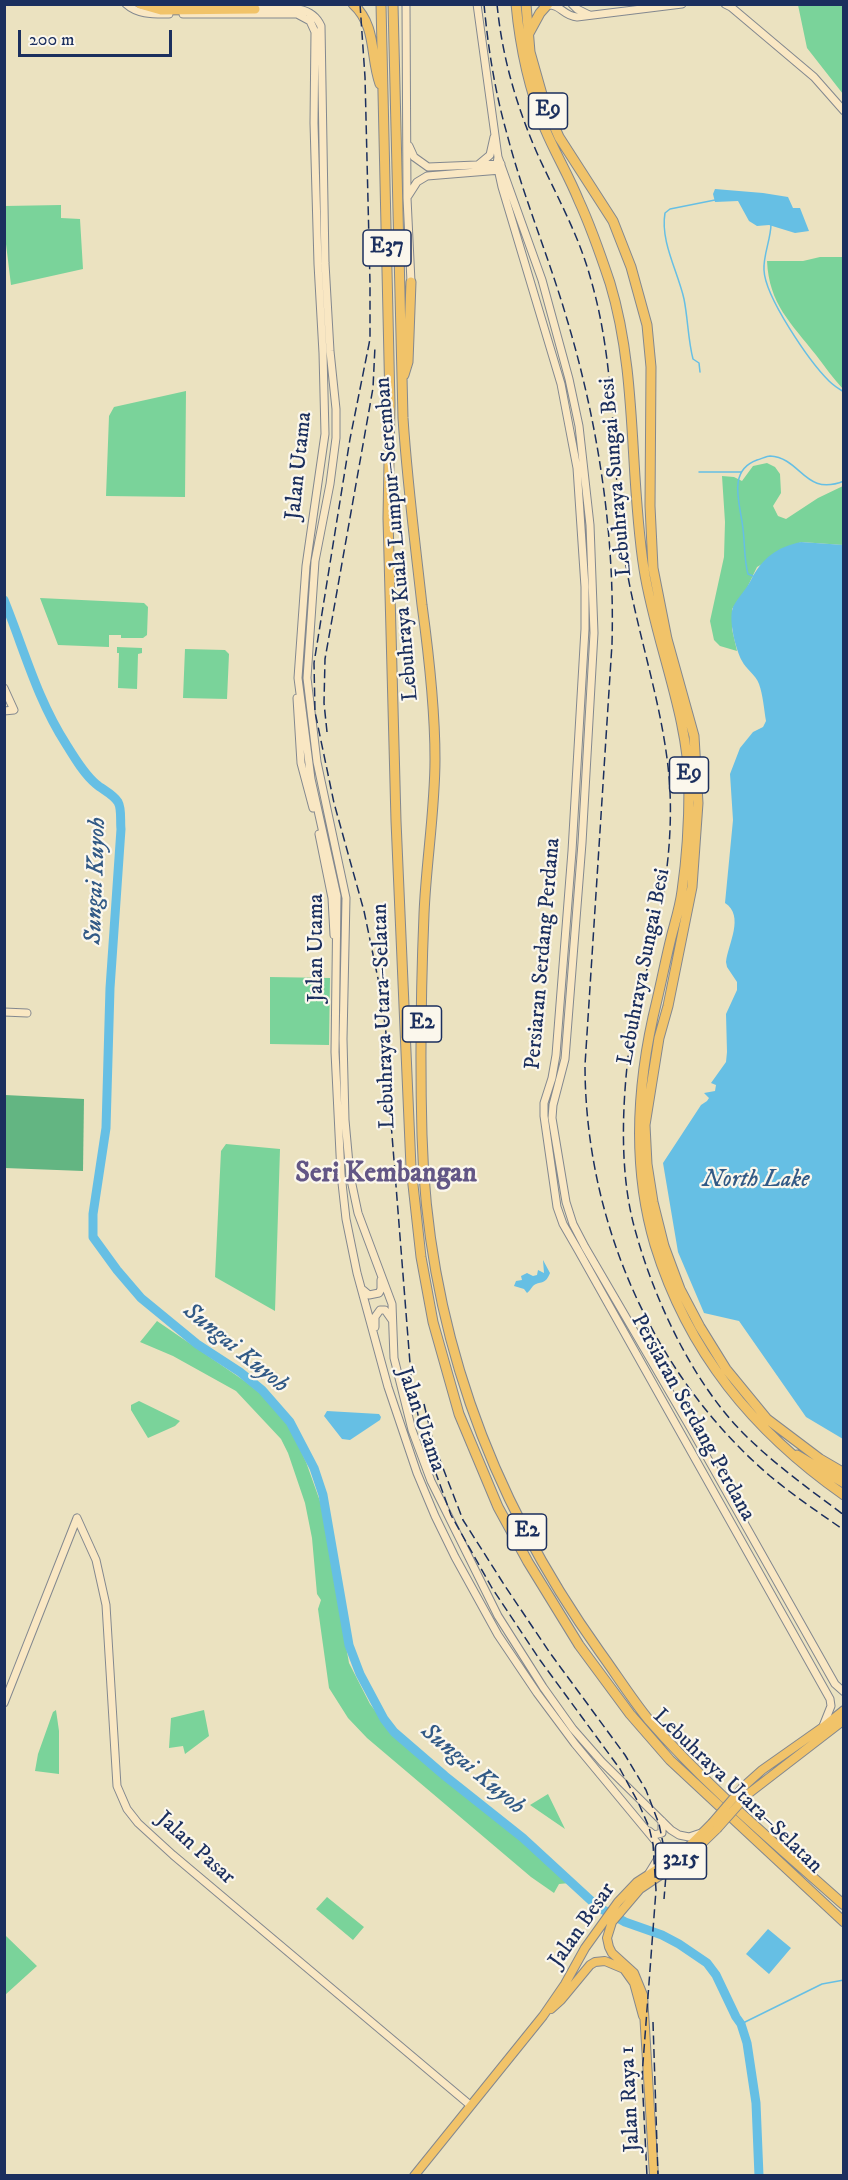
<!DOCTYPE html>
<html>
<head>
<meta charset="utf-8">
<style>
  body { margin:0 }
  #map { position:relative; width:848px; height:2180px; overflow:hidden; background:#ebe2c0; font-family:"IM FELL DW Pica",serif }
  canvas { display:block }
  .frame { position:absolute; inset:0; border:6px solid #1b2f5e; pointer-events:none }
  .scale { position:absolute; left:18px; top:30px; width:154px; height:27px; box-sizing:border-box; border:3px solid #1b2f5e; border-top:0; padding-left:8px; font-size:18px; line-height:21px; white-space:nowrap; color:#1b2f5e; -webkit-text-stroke:4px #fbf7ec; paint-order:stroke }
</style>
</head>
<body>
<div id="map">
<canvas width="848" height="2180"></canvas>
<div class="frame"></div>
<div class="scale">200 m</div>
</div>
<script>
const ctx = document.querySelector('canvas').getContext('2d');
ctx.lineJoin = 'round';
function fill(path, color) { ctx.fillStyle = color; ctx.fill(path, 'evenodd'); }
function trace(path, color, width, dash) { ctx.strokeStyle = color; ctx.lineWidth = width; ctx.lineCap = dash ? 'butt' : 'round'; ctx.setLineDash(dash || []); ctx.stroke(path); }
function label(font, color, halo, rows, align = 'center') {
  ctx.font = font + ' "IM FELL DW Pica",serif'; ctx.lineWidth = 4.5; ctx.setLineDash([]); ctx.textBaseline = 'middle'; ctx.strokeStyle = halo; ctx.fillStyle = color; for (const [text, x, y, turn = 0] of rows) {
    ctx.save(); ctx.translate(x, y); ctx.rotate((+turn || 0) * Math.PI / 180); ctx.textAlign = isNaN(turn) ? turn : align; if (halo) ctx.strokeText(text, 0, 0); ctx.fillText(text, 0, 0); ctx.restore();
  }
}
fill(new Path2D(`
  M798,5h45v89l-36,-46z
  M61,205v13l19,1 3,50 -72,16 -6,-49v-30z
  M820,257h23v132c-10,-11 -18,-22 -27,-34 -25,-32 -47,-51 -49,-94h36z
  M186,391l-1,106 -79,-1 3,-80 5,-9z
  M767,463l8,4 5,7 1,19 -8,13 5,10 8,3 32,-21 25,-12v59l-42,-3 -44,25 -11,23 -14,19v20l5,22 -17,-5 -6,-6 -4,-19 14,-64 1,-35 -3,-46 12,1 8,4 11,-15z
  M40,598l104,5 4,4 -1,28 -4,3h-22v-3h-12v12l-51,-2z
  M117,647l25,1v5l-4,1 -1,35 -19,-1 1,-35h-2z
  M185,649l40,1 4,4 -2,45 -44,-1z
  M270,977l60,1 -1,67 -59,-1z
  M226,1144l54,5 -5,162 -60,-34 6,-126z
  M157,1321l89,61 20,16 24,30 16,34 15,42 28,159 21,41 26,34 131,106 43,39 -11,1 -5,9 -23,-16 -164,-139 -19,-20 -19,-30 -11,-79 3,-9 -4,-6 -5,-56 -7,-35 -17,-50 -7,-14 -45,-48 -63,-35 -33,-14z
  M139,1401l41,20 -5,5 -27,12 -17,-28v-5z
  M56,1710l3,21v43l-24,-3 3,-17 15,-42z
  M204,1710l5,26 -24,18 -2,-8 -14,2 2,-30z
  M548,1794l17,35 -35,-24z
  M327,1897l37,30 -11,13 -37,-31z
  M6,1936l31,30 -32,29 -1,-57z`), '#7ad39a');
fill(new Path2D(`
  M5,1095l79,4 -1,72 -78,-3z`), '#63b582');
fill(new Path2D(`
  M715,189l48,4 25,4 5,11h7l9,23 -14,2 -26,-8 -12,1 -8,-5 -11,-20 -23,1 -2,-8z
  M801,542l43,3 -1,894 -37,-22 -67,-96 -35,-8 -26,-61 -15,-89 38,-58 6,-4 2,-3 -5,-5 11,-2 1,-6 -5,-2 15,-21 1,-10 -1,-38 11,-24v-8l-10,-15 -1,-5c2,-18 19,-46 -1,-59l8,-83 -3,-46 10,-26 13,-16 10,-5 3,-6c-2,-12 -3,-26 -7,-37 -3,-9 -13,-15 -17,-23 -6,-11 -14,-41 -9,-54 5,-10 13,-17 18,-27 11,-22 26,-33 50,-38z
  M543,1260l7,13c-5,13 -10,7 -17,13 -2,2 -3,5 -6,7l-3,-4 -10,-3 2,-5 6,-1 -1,-4 6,-3 6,3 4,-1 1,-5 6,3z
  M327,1411l52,3 2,3 -1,3 -30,20 -8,-1 -18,-23z
  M768,1929l23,19 -22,26 -23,-20z`), '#66bfe4');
trace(new Path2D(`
  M771,224c0,15 -8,31 -7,46 1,27 45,91 65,111 4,4 10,8 15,11
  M700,372l-1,-9 -6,-4c-5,-19 -5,-40 -9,-60 -6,-27 -24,-58 -19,-86l5,-4 45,-9
  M699,472h42
  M753,576l-5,-2c-4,-14 -3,-30 -5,-45 -2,-23 -17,-58 14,-69 4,-1 10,-4 13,-4 32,2 34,41 74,25
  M741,2024l81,-40 22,-4`), '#66bfe4', 1.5);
trace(new Path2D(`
  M4,600c20,49 33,99 62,144 8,13 18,30 30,40 7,6 17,10 22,18 4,7 2,19 3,27l-11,159 -4,140 -13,86v23l24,33 24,28 56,46 43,28 22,18 28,32 24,46 9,27 26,150 11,29 24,45 10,13 51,44 78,62 75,69 27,15 37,13 17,9 28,19 9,12 20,42 5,7 6,19 9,60 3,73`), '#66bfe4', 9);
const secondary = new Path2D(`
  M126,4c12,11 28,10 43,10
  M406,4l1,194 4,84
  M477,4l21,153 44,123 27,99 10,47 11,99 4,108 -12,210 -17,216 -12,46 -1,13 14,84 7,22 12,23 105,180 145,257 9,8
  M572,4l5,5 12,6
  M725,4l6,3 83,70 30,34
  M547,5c14,-1 16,11 30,12l105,-13
  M255,9c23,0 55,-8 66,17l4,237 5,88 6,58v29l-6,46 -15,77 -8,117 10,84 29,136 -3,141 2,81 5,55 8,38 34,91 2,54 18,72 19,51 67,135 45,71 30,42 29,33 69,68 8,5 10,2 12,-4
  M183,14h114l13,7 5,11 -1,91 4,141 5,89 2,81 -19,132 -8,112 13,101 26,117 -2,156 6,122 5,45 11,54 31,114 29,86 18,43 20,41 43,78 39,58 38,51 82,99 3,12 -11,18
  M409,146l5,11 14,10 73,-3
  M498,157l-1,7 5,23 59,197 16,84 8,119v42l-13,222 -16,204 -4,23 -8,25v13l13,91 6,17 15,26 252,449 1,7 -8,20
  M478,165l12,-10 4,-18
  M408,196l9,-14 10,-6 74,-6
  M4,688l10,22 -10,1
  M297,698l4,65 12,45
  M319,834l13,64 2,37
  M4,1012l23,1
  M363,1290l6,5 10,-2 2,-4v-9
  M375,1327v-10l5,-7h5l7,10
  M77,1518l19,42 10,45 11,181 10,23 11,14 35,32 297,250
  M4,1703l73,-185
  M649,1831l5,4 8,-2v-12`);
const primary = new Path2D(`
  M743,1787l19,-17 61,-43 21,-17
  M748,1794l96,-74
  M551,2009l10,-9 29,-35 5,-3 10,-1 19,8 10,14 9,33
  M414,2176l129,-160 22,-32 20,-36 33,-46 19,-20 45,-29 30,-30
  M654,2176l-11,-181 -9,-22 -22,-20 -3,-6 -2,-9 5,-16 28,-33 49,-33 28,-27`);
const highway = new Path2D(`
  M140,4l21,6 94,-1
  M353,4c24,22 17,52 27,80
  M381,4l9,400 -2,114 8,303 15,346 10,90 12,65 26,92 39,93 30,55 51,83 51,69 40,46 174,162
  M393,4l10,414c4,62 12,124 19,187 7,51 13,103 13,154 0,52 -9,104 -11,155 -3,73 -4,148 -2,221 5,191 68,363 178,517 16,22 31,46 48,67 59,68 129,126 196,186
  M516,4c4,43 13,85 29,125 10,24 24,47 34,72 12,26 22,55 31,82 28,92 19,192 34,286 11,71 45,148 45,218 0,35 -2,70 -7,104 -2,16 -7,31 -11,47 -5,20 -9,41 -14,62 -20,81 -26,164 -2,245 33,107 98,186 189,250
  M526,4l4,48 15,53 14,32 54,84 18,46 16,58 4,42 -1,139 3,62 14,71 27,97 4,67 -6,84 -24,119 -9,32 -14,87 2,39 6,38 11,44 16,43 20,38 26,42 41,50 53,40 24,14
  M528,35l12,-22 8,-9
  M404,375l4,-13 3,-80
  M797,1455l47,28`);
trace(secondary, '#83888f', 9);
trace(primary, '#83888f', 10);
trace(highway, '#83888f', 11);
trace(secondary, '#f9e7c3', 7);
trace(primary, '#f1c369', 8);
trace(highway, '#f1c369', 9);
trace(new Path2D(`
  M360,4l5,73 5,206v56l-20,100 -36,224 1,49 19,91 30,108 17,82 5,40 3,64 22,279 10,56 30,83 41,73 48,72 80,109 18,33 11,25 4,17 3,46 -14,186 5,100
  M484,4c4,44 11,88 23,130 16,62 41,121 59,182 32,106 49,217 46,328l-27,421c0,155 67,310 185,411 23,19 49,37 74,54
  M497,4c5,52 19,101 40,149 19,42 42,82 54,127 26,89 20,182 33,273 11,75 38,147 45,223 3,35 1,72 -4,106 -7,59 -29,116 -37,175 -6,54 -8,116 6,169 19,71 57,154 109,207 31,31 66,56 101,82
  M327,732l-3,-29 1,-44 48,-271 2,-42
  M424,1404l9,38 30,78 42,66 45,67 75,102 21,35 13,34 4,19 3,32 -2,24
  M653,2022l5,154`), '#1b2f5e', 1.5, [9, 4.5]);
const primaryBridge = new Path2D(`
  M712,1823l31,-36
  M717,1829l31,-35`);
trace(primaryBridge, '#83888f', 10, []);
trace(primaryBridge, '#f1c369', 8);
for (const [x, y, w] of [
  [548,111,39],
  [387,248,48],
  [689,775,39],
  [422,1024,39],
  [527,1532,39],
  [681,1861,51]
]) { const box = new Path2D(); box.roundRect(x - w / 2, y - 18, w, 36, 4.5); ctx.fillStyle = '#fbf7ec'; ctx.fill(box); trace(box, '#1b2f5e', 1.5); }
label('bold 21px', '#1b2f5e', null, [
  ["E9",548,111],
  ["E37",387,248],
  ["E9",689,775],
  ["E2",422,1024],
  ["E2",527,1532],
  ["3215",681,1861]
]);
label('22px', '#1b2f5e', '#fbf7ec', [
  ["Jalan Utama",300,466,-84],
  ["Lebuhraya Sungai Besi",617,477,-95],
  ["Lebuhraya Kuala Lumpur–Seremban",398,539,-95],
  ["Jalan Utama",317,948,-90],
  ["Persiaran Serdang Perdana",544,954,-85],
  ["Lebuhraya Sungai Besi",645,967,-79],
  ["Lebuhraya Utara–Selatan",385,1016,-92],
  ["Persiaran Serdang Perdana",692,1418,61],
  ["Jalan Utama",420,1420,71],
  ["Lebuhraya Utara–Selatan",737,1792,44],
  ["Jalan Pasar",195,1849,42],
  ["Jalan Besar",583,1926,-55],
  ["Jalan Raya 1",631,2099,-93]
]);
label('italic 24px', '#325a86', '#fbf7ec', [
  ["Sungai Kuyoh",97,881,-88],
  ["North Lake",756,1181],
  ["Sungai Kuyoh",235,1349,39],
  ["Sungai Kuyoh",472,1770,40]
]);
label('bold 28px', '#625685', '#fbf7ec', [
  ["Seri Kembangan",386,1175]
]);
</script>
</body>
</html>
